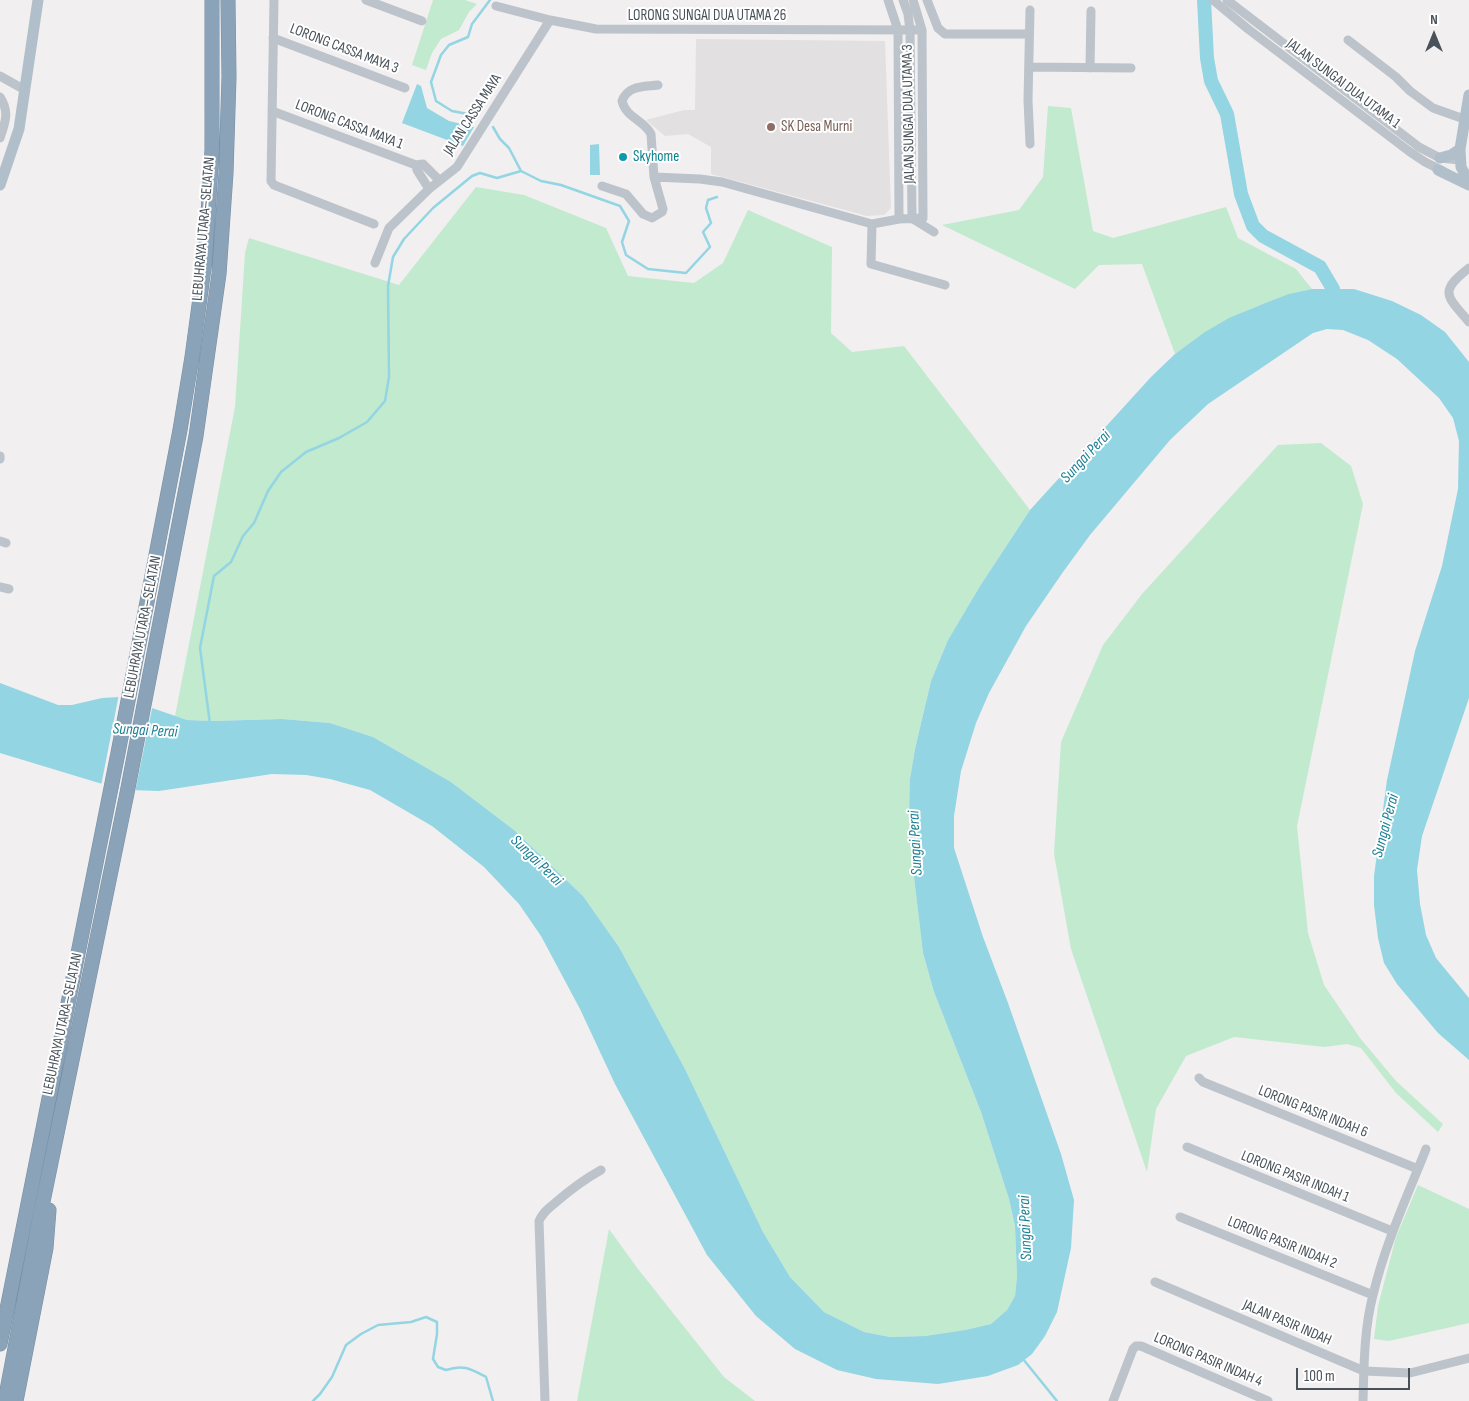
<!DOCTYPE html>
<html>
<head>
<meta charset="utf-8">
<style>
  body { margin:0 }
  #map { position:relative; width:1469px; height:1401px; overflow:hidden; background:#f1efef; font-family:"Sofia Sans Condensed",sans-serif }
  canvas { display:block }
  .north { position:absolute; left:1409px; top:10px; width:50px; height:50px; -webkit-text-stroke:4px #fff; paint-order:stroke; rotate:0deg; font-size:14px; font-weight:700; line-height:20px; text-align:center; color:#49525a }
  .north::after { content:''; display:block; margin:auto; width:18px; height:22px; background:#49525a; clip-path:polygon(50% 0,100% 100%,50% 72%,0 100%) }
  .scale { position:absolute; left:1296px; top:1368px; width:114px; height:22px; box-sizing:border-box; border:2px solid #49525a; border-top:0; padding-left:6px; font-size:15px; line-height:18px; white-space:nowrap; color:#49525a; -webkit-text-stroke:4px #fff; paint-order:stroke }
</style>
</head>
<body>
<div id="map">
<canvas width="1469" height="1401"></canvas>
<div class="north">N</div>
<div class="scale">100 m</div>
</div>
<script>
const ctx = document.querySelector('canvas').getContext('2d');
ctx.lineJoin = 'round';
function fill(path, color) { ctx.fillStyle = color; ctx.fill(path, 'evenodd'); }
function trace(path, color, width, dash) { ctx.strokeStyle = color; ctx.lineWidth = width; ctx.lineCap = dash ? 'butt' : 'round'; ctx.setLineDash(dash || []); ctx.stroke(path); }
function label(font, color, halo, rows, align = 'center') {
  ctx.font = font + ' "Sofia Sans Condensed",sans-serif'; ctx.lineWidth = 4; ctx.setLineDash([]); ctx.textBaseline = 'middle'; ctx.strokeStyle = halo; ctx.fillStyle = color; for (const [text, x, y, turn = 0] of rows) {
    ctx.save(); ctx.translate(x, y); ctx.rotate((+turn || 0) * Math.PI / 180); ctx.textAlign = isNaN(turn) ? turn : align; if (halo) ctx.strokeText(text, 0, 0); ctx.fillText(text, 0, 0); ctx.restore();
  }
}
fill(new Path2D(`
  M696,39l189,2 6,167 -7,7 -17,1 -156,-42v-27l-23,-13 -23,2 -19,-16 38,-10h11z`), '#e2e0e0');
fill(new Path2D(`
  M433,0h32l12,4 -8,8 -10,18 -18,9 -9,14 -6,17 -14,-5z
  M1048,106l23,2 22,123 20,7 113,-31 12,31 58,31 16,20c-55,12 -92,33 -137,65l-33,-90 -43,1 -24,24 -133,-64 77,-15 24,-33z
  M476,187l48,8 82,33 22,48 66,7 29,-20 25,-53 84,37 -1,86 21,19 52,-6 126,164 -50,76 -32,54 -17,41 -16,68 -5,30 2,81 11,93 11,39 47,120 28,87 6,27 2,51 -2,19 -8,14 -16,14 -26,6 -40,6 -35,1 -26,-5 -40,-20 -34,-35 -27,-45 -78,-163 -66,-122 -36,-51 -69,-66 -63,-48 -78,-45 -43,-14 -48,-4 -70,2 -25,-1 -12,-4 60,-309 10,-154 4,-15 150,47z
  M1321,443l30,23 12,38 -66,322 11,107 16,52 36,53 36,43 47,43 -5,8 -42,-39 -35,-45 -14,-4 -23,3 -90,-10 -48,19 -30,53 -9,63 -76,-223 -17,-95 7,-112 42,-97 39,-51 136,-149z
  M1418,1185l51,24v114l-80,18 -15,-2 4,-33 18,-69z
  M609,1229l29,40 86,108 31,24h-178z`), '#c2eacf');
fill(new Path2D(`
  M417,84l4,2 6,22 22,13 25,6 -11,19 -61,-23z
  M599,144l1,31h-10v-30z
  M1312,289h42l38,12 29,14 24,17 24,30v336l-47,138 -5,34 3,34 6,31 10,23 33,40v62l-31,-27 -41,-49 -13,-21 -6,-25 -4,-33v-29l13,-96 28,-129 27,-85 16,-77 1,-48 -6,-23 -14,-20 -42,-39 -29,-19 -25,-10 -16,-1 -14,4 -105,71 -38,36 -80,95 -27,37 -37,54 -37,67 -13,30 -15,48 -7,45v32l29,89 25,66 53,151 13,46 -3,48 -14,64 -12,24 -13,18 -14,11 -30,11 -50,8 -62,-5 -39,-9 -42,-21 -39,-33 -49,-61 -92,-171 -35,-75 -39,-73 -22,-32 -35,-37 -52,-41 -62,-36 -40,-11 -24,-4 -34,-1 -113,17 -29,-1 -31,-7 -99,-30v-70l58,22h14l30,-7 18,-1 67,23 25,1 70,-2 48,4 43,14 78,45 63,48 69,66 36,51 66,122 78,163 27,45 34,35 40,20 26,5 35,-1 40,-6 26,-6 16,-14 8,-14 2,-19 -2,-51 -6,-27 -28,-87 -47,-120 -11,-39 -11,-93 -3,-35 1,-46 5,-30 16,-68 17,-41 32,-54 50,-76 121,-133 24,-23 30,-22 24,-14 36,-15 24,-9z`), '#93d5e2');
fill(new Path2D(`
  M119,694l18,2 16,8 -18,88 -34,-6z`), '#f1efef');
trace(new Path2D(`
  M478,116l-26,-5 -16,-10 -5,-19 10,-27 8,-10 19,-8 4,-13 18,-24
  M493,127l7,12 9,9 12,23
  M210,724l-10,-76 14,-72 17,-14 12,-26 11,-13 14,-32 13,-19 25,-20 33,-14 28,-16 18,-21 4,-24 -1,-91 5,-29 11,-18 29,-31 39,-32 8,-3 17,5 24,-7 20,10 20,4 59,21 9,15 -7,21 4,13 22,14 38,4 24,-26 -7,-15 8,-9 -5,-15 2,-8 9,-3
  M1023,1359l34,42
  M313,1401l7,-7 12,-17 14,-32 15,-11 17,-9 33,-3 15,-5 11,5v12l-4,25 5,8 8,3c17,-6 25,-1 40,7l7,24`), '#93d5e2', 2.5);
trace(new Path2D(`
  M1204,0l3,58 4,23 16,33 14,80 12,32 10,10 57,31 13,22 3,18`), '#93d5e2', 14);
const highway = new Path2D(`
  M0,1344l118,-591 62,-323 12,-73 13,-96 7,-111v-150
  M5,1401l35,-185 87,-423 69,-357 23,-162 7,-101 3,-96 -1,-77
  M16,1401l30,-153 3,-38`);
trace(highway, '#778ea4', 15);
trace(new Path2D(`
  M274,0l-3,181 3,4 100,39
  M366,0l56,21
  M888,0l10,30 1,189
  M903,0l5,14 2,16 2,189
  M927,0l11,28 7,6h84
  M1213,0l35,29 162,123 15,10 18,9
  M1227,0l192,147 21,11 20,2
  M496,6l54,14 46,9 326,1
  M1030,10l-2,90 2,44
  M273,38l132,50
  M1348,40l48,37 14,14 23,17 31,11
  M1029,67l102,1
  M1090,68l1,-57
  M0,76l25,14
  M0,97c10,15 5,26 0,41
  M272,111l144,54 7,-1 16,16
  M416,165l1,5 12,19
  M654,177l46,2 22,3 150,42 27,-5 24,-1 -1,-188 -9,-30
  M602,186l24,8 17,20 9,4 10,-6 1,-3 -9,-32 -3,-43c-7,-14 -25,-16 -29,-33 6,-16 22,-14 36,-16
  M913,219l21,13
  M872,224l-1,40 74,21
  M375,263l14,-35 40,-39 28,-22 93,-147
  M1469,268c-31,24 -22,28 0,54
  M0,456v3
  M0,541l6,2
  M0,587l9,2
  M1199,1078l4,4 215,87
  M1187,1147l205,84
  M1180,1217l193,78
  M1155,1282l209,89 46,2 59,-15
  M545,1401l-6,-180c4,-9 9,-12 16,-18 15,-13 28,-23 46,-33
  M1113,1401l20,-52 3,-3h5l127,55
  M1363,1401c1,-35 1,-72 10,-106 12,-51 34,-98 53,-146`), '#bcc3ca', 9);
trace(new Path2D(`
  M1469,95l-9,54 1,18 8,15
  M1440,158l11,-3 9,-6
  M1438,170l31,15
  M0,185l19,-56 19,-129`), '#b1bfca', 11);
trace(highway, '#8ba3b8', 14);
for (const [x, y, r, color] of [
  [771,127,5,"#8d6e63"],
  [623,157,5,"#0f9aa8"]
]) { const dot = new Path2D(); dot.arc(x, y, r, 0, 2 * Math.PI); ctx.fillStyle = color; ctx.fill(dot); trace(dot, '#fff', 2); }
label('15px', '#49525a', '#fff', [
  ["LORONG SUNGAI DUA UTAMA 26",707,16],
  ["LORONG CASSA MAYA 3",344,49,21],
  ["JALAN SUNGAI DUA UTAMA 1",1343,84,37],
  ["JALAN SUNGAI DUA UTAMA 3",909,114,-91],
  ["JALAN CASSA MAYA",473,115,-57],
  ["LORONG CASSA MAYA 1",349,125,21],
  ["LEBUHRAYA UTARA–SELATAN",204,229,-85],
  ["LEBUHRAYA UTARA–SELATAN",143,627,-79],
  ["LEBUHRAYA UTARA–SELATAN",63,1024,-78],
  ["LORONG PASIR INDAH 6",1313,1112,22],
  ["LORONG PASIR INDAH 1",1295,1177,22],
  ["LORONG PASIR INDAH 2",1282,1243,22],
  ["JALAN PASIR INDAH",1287,1323,23],
  ["LORONG PASIR INDAH 4",1208,1360,23]
]);
label('15px', '#785e54', '#fff', [
  ["SK Desa Murni",781,127]
], 'left');
label('15px', '#0d838f', '#fff', [
  ["Skyhome",633,157]
], 'left');
label('italic 16px', '#1a7f93', '#fff', [
  ["Sungai Perai",1086,457,-47],
  ["Sungai Perai",145,731,3],
  ["Sungai Perai",1386,826,-75],
  ["Sungai Perai",916,843,-93],
  ["Sungai Perai",536,861,44],
  ["Sungai Perai",1026,1228,-92]
]);
</script>
</body>
</html>
